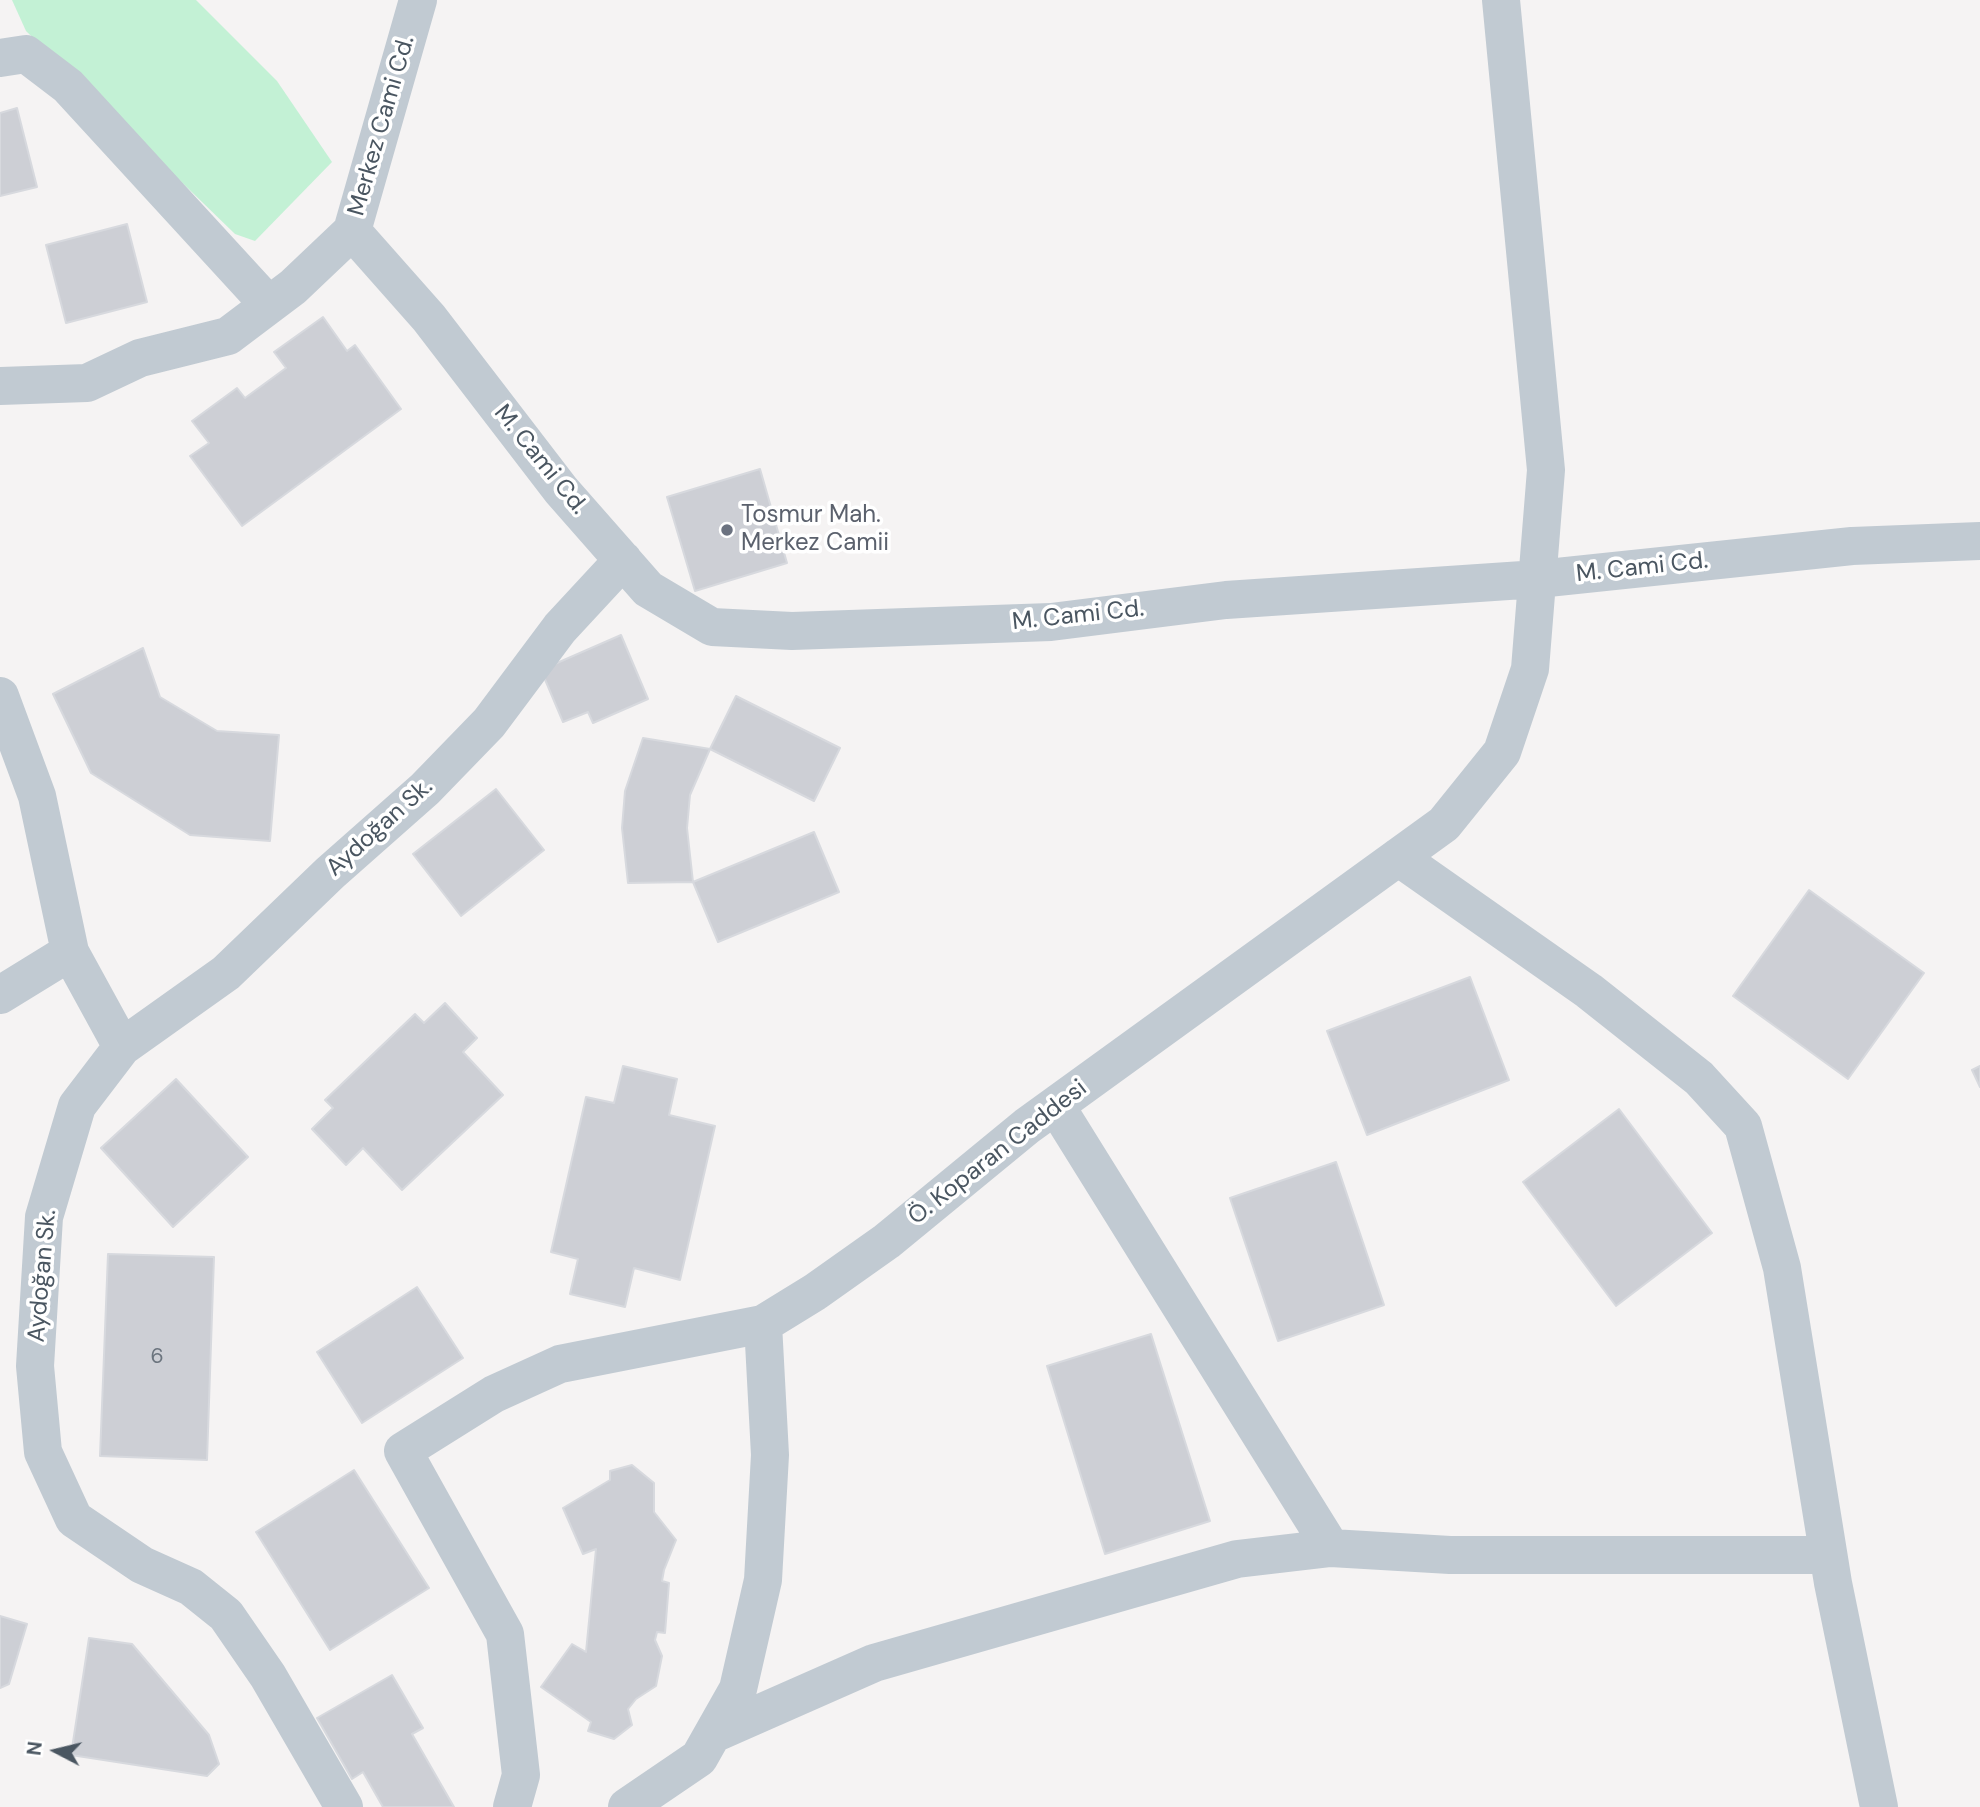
<!DOCTYPE html>
<html>
<head>
<meta charset="utf-8">
<style>
  body { margin:0 }
  #map { position:relative; width:1980px; height:1807px; overflow:hidden; background:#f5f3f3; font-family:"DM Sans",sans-serif }
  canvas { display:block }
  .north { position:absolute; left:21px; top:1716px; width:70px; height:70px; -webkit-text-stroke:5px #fff; paint-order:stroke; rotate:277deg; font-size:19px; font-weight:700; line-height:28px; text-align:center; color:#4a5661 }
  .north::after { content:''; display:block; margin:auto; width:24px; height:32px; background:#4a5661; clip-path:polygon(50% 0,100% 100%,50% 72%,0 100%) }
</style>
</head>
<body>
<div id="map">
<canvas width="1980" height="1807"></canvas>
<div class="north">N</div>
</div>
<script>
const ctx = document.querySelector('canvas').getContext('2d');
ctx.lineJoin = 'round';
function fill(path, color) { ctx.fillStyle = color; ctx.fill(path, 'evenodd'); }
function trace(path, color, width, dash) { ctx.strokeStyle = color; ctx.lineWidth = width; ctx.lineCap = dash ? 'butt' : 'round'; ctx.setLineDash(dash || []); ctx.stroke(path); }
function label(font, color, halo, rows, align = 'center') {
  ctx.font = font + ' "DM Sans",sans-serif'; ctx.lineWidth = 7; ctx.setLineDash([]); ctx.textBaseline = 'middle'; ctx.strokeStyle = halo; ctx.fillStyle = color; for (const [text, x, y, turn = 0] of rows) {
    ctx.save(); ctx.translate(x, y); ctx.rotate((+turn || 0) * Math.PI / 180); ctx.textAlign = isNaN(turn) ? turn : align; if (halo) ctx.strokeText(text, 0, 0); ctx.fillText(text, 0, 0); ctx.restore();
  }
}
fill(new Path2D(`
  M12,0h184l81,81 55,81 -77,79 -20,-7 -209,-203z`), '#c3f1d5');
const building = new Path2D(`
  M17,108l20,79 -37,9v-83z
  M127,224l20,78 -81,21 -20,-78z
  M323,317l24,34 8,-6 46,64 -159,117 -52,-70 19,-13 -17,-22 45,-33 8,10 41,-30 -12,-16z
  M760,469l27,94 -92,28 -28,-94z
  M621,635l27,64 -55,24 -5,-11 -25,10 -22,-52z
  M143,648l17,49 57,34 62,4 -9,106 -80,-6 -99,-62 -38,-79z
  M736,696l104,52 -26,53 -104,-52z
  M643,738l67,11 -20,46 -3,33 6,54 -65,1 -6,-55 3,-37z
  M496,789l48,61 -83,66 -48,-62z
  M814,832l25,60 -121,50 -25,-60z
  M1809,890l115,83 -76,106 -115,-83z
  M1470,977l39,103 -142,55 -40,-104z
  M445,1003l32,35 -14,14 40,43 -101,95 -39,-42 -17,17 -34,-36 21,-21 -8,-8 90,-86 9,9z
  M623,1066l54,13 -8,36 46,11 -35,154 -46,-12 -9,39 -55,-13 8,-35 -27,-7 35,-155 28,6z
  M1980,1066v21l-8,-17z
  M176,1079l72,78 -75,70 -72,-79z
  M1619,1109l93,124 -96,73 -93,-124z
  M1336,1162l48,143 -106,36 -48,-143z
  M108,1254l106,3 -7,203 -107,-4z
  M417,1287l46,71 -101,65 -45,-71z
  M1151,1334l59,187 -105,33 -58,-188z
  M632,1465l22,18v29l22,28 -12,30 -2,11 7,2 -4,50 -8,-1 -2,8 7,16 -6,30 -20,13 -8,10 4,16 -18,14 -26,-8 3,-9 -50,-35 31,-43 14,8 10,-103 -13,5 -20,-46 47,-28v-9z
  M354,1470l75,118 -99,62 -74,-118z
  M0,1616l27,8 -18,60 -9,4z
  M89,1638l43,6 77,91 10,29 -12,12 -136,-21z
  M392,1675l31,53 -11,6 42,73h-71l-20,-35 -11,7 -35,-61z`);
fill(building, '#cdcfd5');
trace(building, '#d7d9de', 2);
trace(new Path2D(`
  M0,58l26,-4 42,32 201,219
  M352,231l77,87 132,172 87,99 64,38 80,4 259,-9 175,-22 312,-21 314,-33 128,-5
  M0,386l87,-3 53,-25 88,-22 65,-49 59,-56 66,-231
  M0,696l37,100 33,156 -70,43
  M1398,857l191,134 110,87 44,48 39,142 51,315 46,224
  M70,952l52,95
  M1056,1106l275,442
  M713,1734l161,-71 363,-104 94,-11 119,7h378
  M344,1807l-76,-131 -42,-61 -35,-28 -49,-22 -68,-46 -31,-67 -8,-86 9,-149 33,-111 45,-59 104,-74 104,-100 95,-84 64,-66 71,-95 63,-68
  M512,1807l9,-32 -16,-141 -102,-183 91,-57 66,-30 203,-40
  M627,1807l72,-49 39,-69 25,-109 7,-125 -7,-131 52,-32 72,-51 140,-115 417,-302 58,-72 28,-83 16,-199 -45,-470`), '#c1cad2', 38);
for (const [x, y, r, color] of [
  [727,530,7,"#6b7280"]
]) { const dot = new Path2D(); dot.arc(x, y, r, 0, 2 * Math.PI); ctx.fillStyle = color; ctx.fill(dot); trace(dot, '#fff', 2.5); }
label('21px', '#6b747e', null, [
  ["6",157,1357]
]);
label('24px', '#4a5661', '#fff', [
  ["Merkez Cami Cd.",382,126,-74],
  ["M. Cami Cd.",540,460,51],
  ["M. Cami Cd.",1642,568,-6],
  ["M. Cami Cd.",1078,616,-6],
  ["Aydoğan Sk.",380,828,-42],
  ["Ö. Koparan Caddesi",998,1153,-38],
  ["Aydoğan Sk.",43,1276,-85]
]);
label('24px', '#5b616d', '#fff', [
  ["Tosmur Mah.",741,516],
  ["Merkez Camii",741,544]
], 'left');
</script>
</body>
</html>
